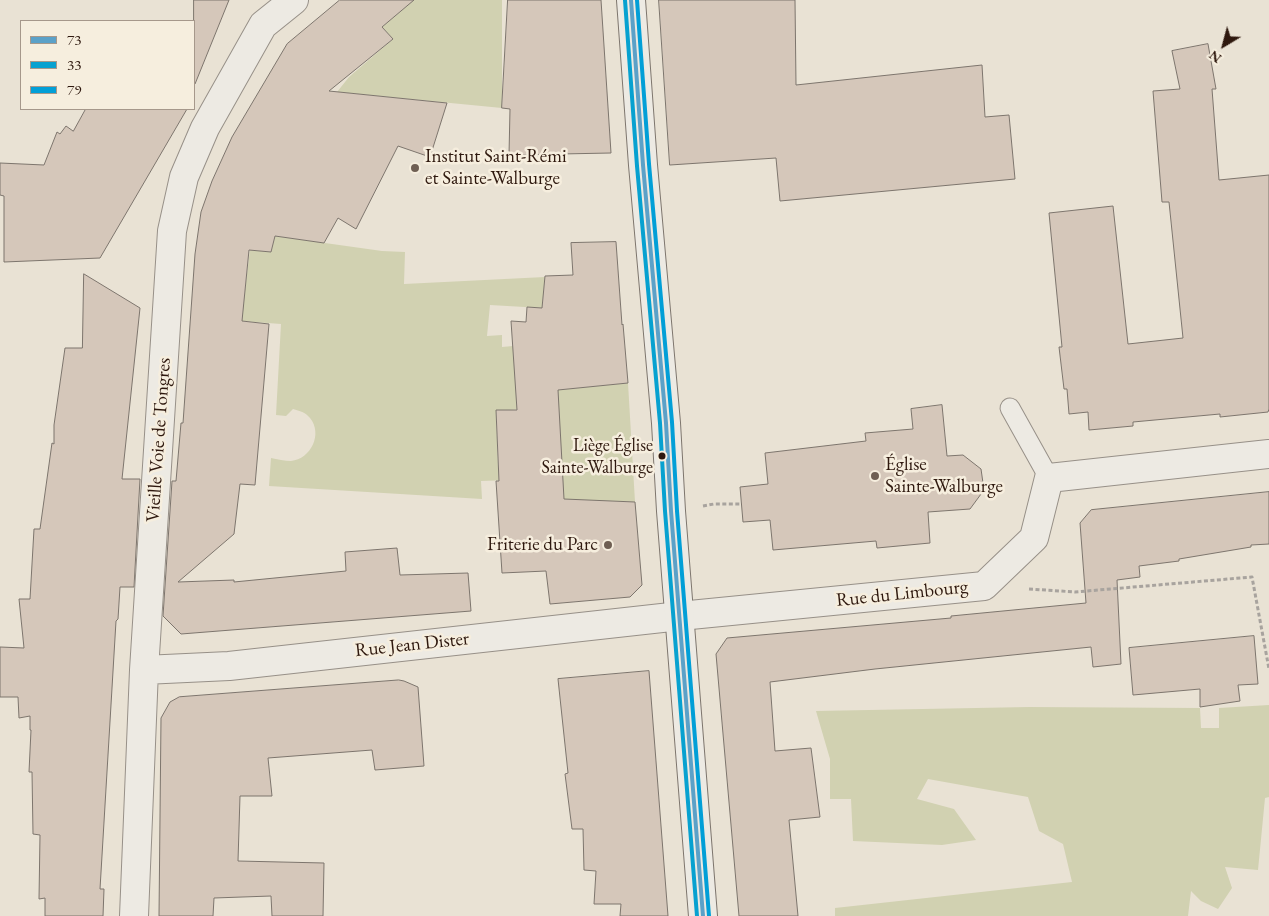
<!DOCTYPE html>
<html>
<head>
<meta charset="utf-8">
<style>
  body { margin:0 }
  #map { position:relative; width:1269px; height:916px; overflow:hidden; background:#e9e2d4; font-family:"EB Garamond",serif }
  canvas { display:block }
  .legend { position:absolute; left:20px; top:20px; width:175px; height:90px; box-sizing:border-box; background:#f6eede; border:1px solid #a6988b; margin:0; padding:6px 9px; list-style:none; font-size:15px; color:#2e180e }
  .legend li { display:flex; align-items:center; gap:10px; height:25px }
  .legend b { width:25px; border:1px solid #a6988b }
  .north { position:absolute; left:1199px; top:20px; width:50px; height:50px; -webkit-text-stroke:4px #f6eede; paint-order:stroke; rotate:217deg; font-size:14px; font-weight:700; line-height:20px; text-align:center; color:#2e180e }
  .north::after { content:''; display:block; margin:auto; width:18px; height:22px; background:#2e180e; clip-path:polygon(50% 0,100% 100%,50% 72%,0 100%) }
</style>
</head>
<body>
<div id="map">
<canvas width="1269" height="916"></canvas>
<ul class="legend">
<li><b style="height:6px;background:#5ba1c8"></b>73</li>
<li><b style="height:6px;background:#07a1d0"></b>33</li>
<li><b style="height:6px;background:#029fd7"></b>79</li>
</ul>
<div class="north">N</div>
</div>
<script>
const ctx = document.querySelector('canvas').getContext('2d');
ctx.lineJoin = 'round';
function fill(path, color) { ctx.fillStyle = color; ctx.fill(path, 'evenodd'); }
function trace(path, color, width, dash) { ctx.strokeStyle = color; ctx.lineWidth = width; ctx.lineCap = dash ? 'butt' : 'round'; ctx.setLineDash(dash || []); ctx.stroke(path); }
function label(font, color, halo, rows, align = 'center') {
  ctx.font = font + ' "EB Garamond",serif'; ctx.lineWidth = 5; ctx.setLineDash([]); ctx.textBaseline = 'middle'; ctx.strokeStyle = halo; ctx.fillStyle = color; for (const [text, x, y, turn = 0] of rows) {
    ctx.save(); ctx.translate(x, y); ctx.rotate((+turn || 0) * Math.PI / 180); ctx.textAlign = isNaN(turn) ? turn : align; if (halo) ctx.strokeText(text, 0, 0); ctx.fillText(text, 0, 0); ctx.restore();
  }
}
fill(new Path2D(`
  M408,0h94v108l-165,-16 12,-15 44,-38 -11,-12 28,-24z
  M275,236l107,15 23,1 -1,32 141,-7 -3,31 -52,-3 -3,31 15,-1v12l11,-1v11l42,4 3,29 70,-7 7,119 -75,-2 -38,-91 -26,2 2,55 12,14 -29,1 1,18 -213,-13 2,-28c6,1 14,3 20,3 20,-2 32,-27 19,-43 -5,-6 -10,-7 -17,-9l-7,7 -10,-1 5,-91 -40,-3 9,-71 21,2z
  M1269,705v92l-4,1 -7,72 -33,-3 7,21 -14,21 -17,-8 -10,-10 -3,25h-353v-8l237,-26 -9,-38 -24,-13 -11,-34 -100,-18 -11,20 37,10 22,31 -34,5 -89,-4 -2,-42h-21v-40l-14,-48 213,-4 171,1 1,20h18v-20z`), '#d1d1b1');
const building = new Path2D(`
  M194,0h35l-34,84h-1z
  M340,0h74l-32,27 11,12 -64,52 118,12 -17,54 -32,-11 -42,83 -18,-11 -14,25 -49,-7 -4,16 -22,-2 -7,71 27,3 -14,161 -15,-1 -6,50 -56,48 56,-2v2l112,-11 -1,-19 52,-4 3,27 68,-2 3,38 -290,23 -18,-18 9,-135h4l5,-58h2l12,-169 6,-42 11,-31 20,-44 55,-93z
  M508,0h93l10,153 -102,2 1,-46 -8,-1z
  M659,0h136l1,85 186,-20 3,52 24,-2 6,64 -235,22 -4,-43 -106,7z
  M1208,44l8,45h-4l7,91 50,-5v234l-1,3 -48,5v-3l-87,8v4l-44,4 -1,-18 -19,2 -2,-25h-3l-5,-42h3l-13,-134 64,-7 15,138 55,-6 -14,-136h-7l-9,-111 27,-2 -8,-38z
  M86,109h101l-87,149 -96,4v-66l-4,-1v-32l44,2 13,-33 3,2 6,-8 7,5z
  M616,242l6,83 1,-1 5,59 -70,7 6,109 71,3 7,83 -12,12 -80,7 -4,-33 -44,2 -6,-92h3l-3,-71h21l-6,-89 15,1 1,-15 15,1 3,-32 28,-1 -2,-32z
  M84,274l56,34 -18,171h18l-6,108h-14l-2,32 -2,2 -16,268h4l-1,27h-58v-18l-6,1 1,-64 -7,-1 -1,-62h-3l2,-42h-1v-14l-11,2 -1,-21h-18v-50l24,1 -5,-49h11l4,-70h6l12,-86 2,1v-19l11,-77h17z
  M942,405l5,51 16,-1 18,14 3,21 -14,19 -42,3 2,31 -53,5 -1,-7 -103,9 -3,-30 -27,2 -3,-35 28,-3 -3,-31 101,-12 -1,-8 48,-4 -2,-20z
  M1269,492v52l-18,1v2l-72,12v2l-40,5 1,11 -23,3 4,84 -28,3 -2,-20 -216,22 -105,13 5,69 36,-3 9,69 -31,3 9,96h-59l-23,-262 11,-16 224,-20v-2l135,-13 -6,-80 11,-13z
  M1254,636l4,48 -20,1 2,16 -40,6v-18l-67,6 -4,-47z
  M649,671l19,245h-48l1,-12h-27l2,-33 -12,-1 -1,-41h-11l-7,-55 3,-1 -10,-94z
  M399,680l5,1 14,6 6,79 -49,4 -3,-20 -104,8 4,38h-32l-2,65 86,2 -1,53h-51l-1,-20 -57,2 -1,18h-54l2,-198 9,-16 9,-5z`);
fill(building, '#d5c7ba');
trace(building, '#7d756d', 1);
const lane = new Path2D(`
  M1010,408l39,70`);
const street = new Path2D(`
  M144,670l85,-4 451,-50 304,-30 50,-48 15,-60 220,-24
  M134,916l10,-246 28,-439 12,-54 21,-49 58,-103 31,-25`);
const secondary = new Path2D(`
  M631,0l12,165 23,258 5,88 32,405`);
trace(lane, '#979088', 21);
trace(street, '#979088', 30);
trace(secondary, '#7d756d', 30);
trace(new Path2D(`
  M703,506l11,-2h27
  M1029,589l46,3 177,-15 17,92`), '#a8a39e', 3, [4, 2.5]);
trace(lane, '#edeae3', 19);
trace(street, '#edeae3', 28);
trace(secondary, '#edeae3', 28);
trace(new Path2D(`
  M631,0l12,165 23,258 5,88 32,405`), '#5ba1c8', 4);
trace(new Path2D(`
  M625,0l12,166 23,257 5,88 32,405`), '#07a1d0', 4);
trace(new Path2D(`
  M637,0l12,164 23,258 5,89 32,405`), '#029fd7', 4);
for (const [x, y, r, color] of [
  [415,168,5,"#6f5f53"],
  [662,456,4.5,"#2e180e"],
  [875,476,5,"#6f5f53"],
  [608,545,5,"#6f5f53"]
]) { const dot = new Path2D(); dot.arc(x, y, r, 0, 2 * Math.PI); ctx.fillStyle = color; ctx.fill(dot); trace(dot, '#f6eede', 2); }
label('18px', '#2e180e', '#f6eede', [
  ["Liège Église",653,446],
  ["Sainte-Walburge",653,468]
], 'right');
label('19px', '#2e180e', '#f6eede', [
  ["Institut Saint-Rémi",425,157],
  ["et Sainte-Walburge",425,179],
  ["Église",885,465],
  ["Sainte-Walburge",885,487],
  ["Friterie du Parc",598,545,"right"]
], 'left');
label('19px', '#2e180e', '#f6eede', [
  ["Vieille Voie de Tongres",159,440,-86],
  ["Rue du Limbourg",902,594,-6],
  ["Rue Jean Dister",412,645,-6]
]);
</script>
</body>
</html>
